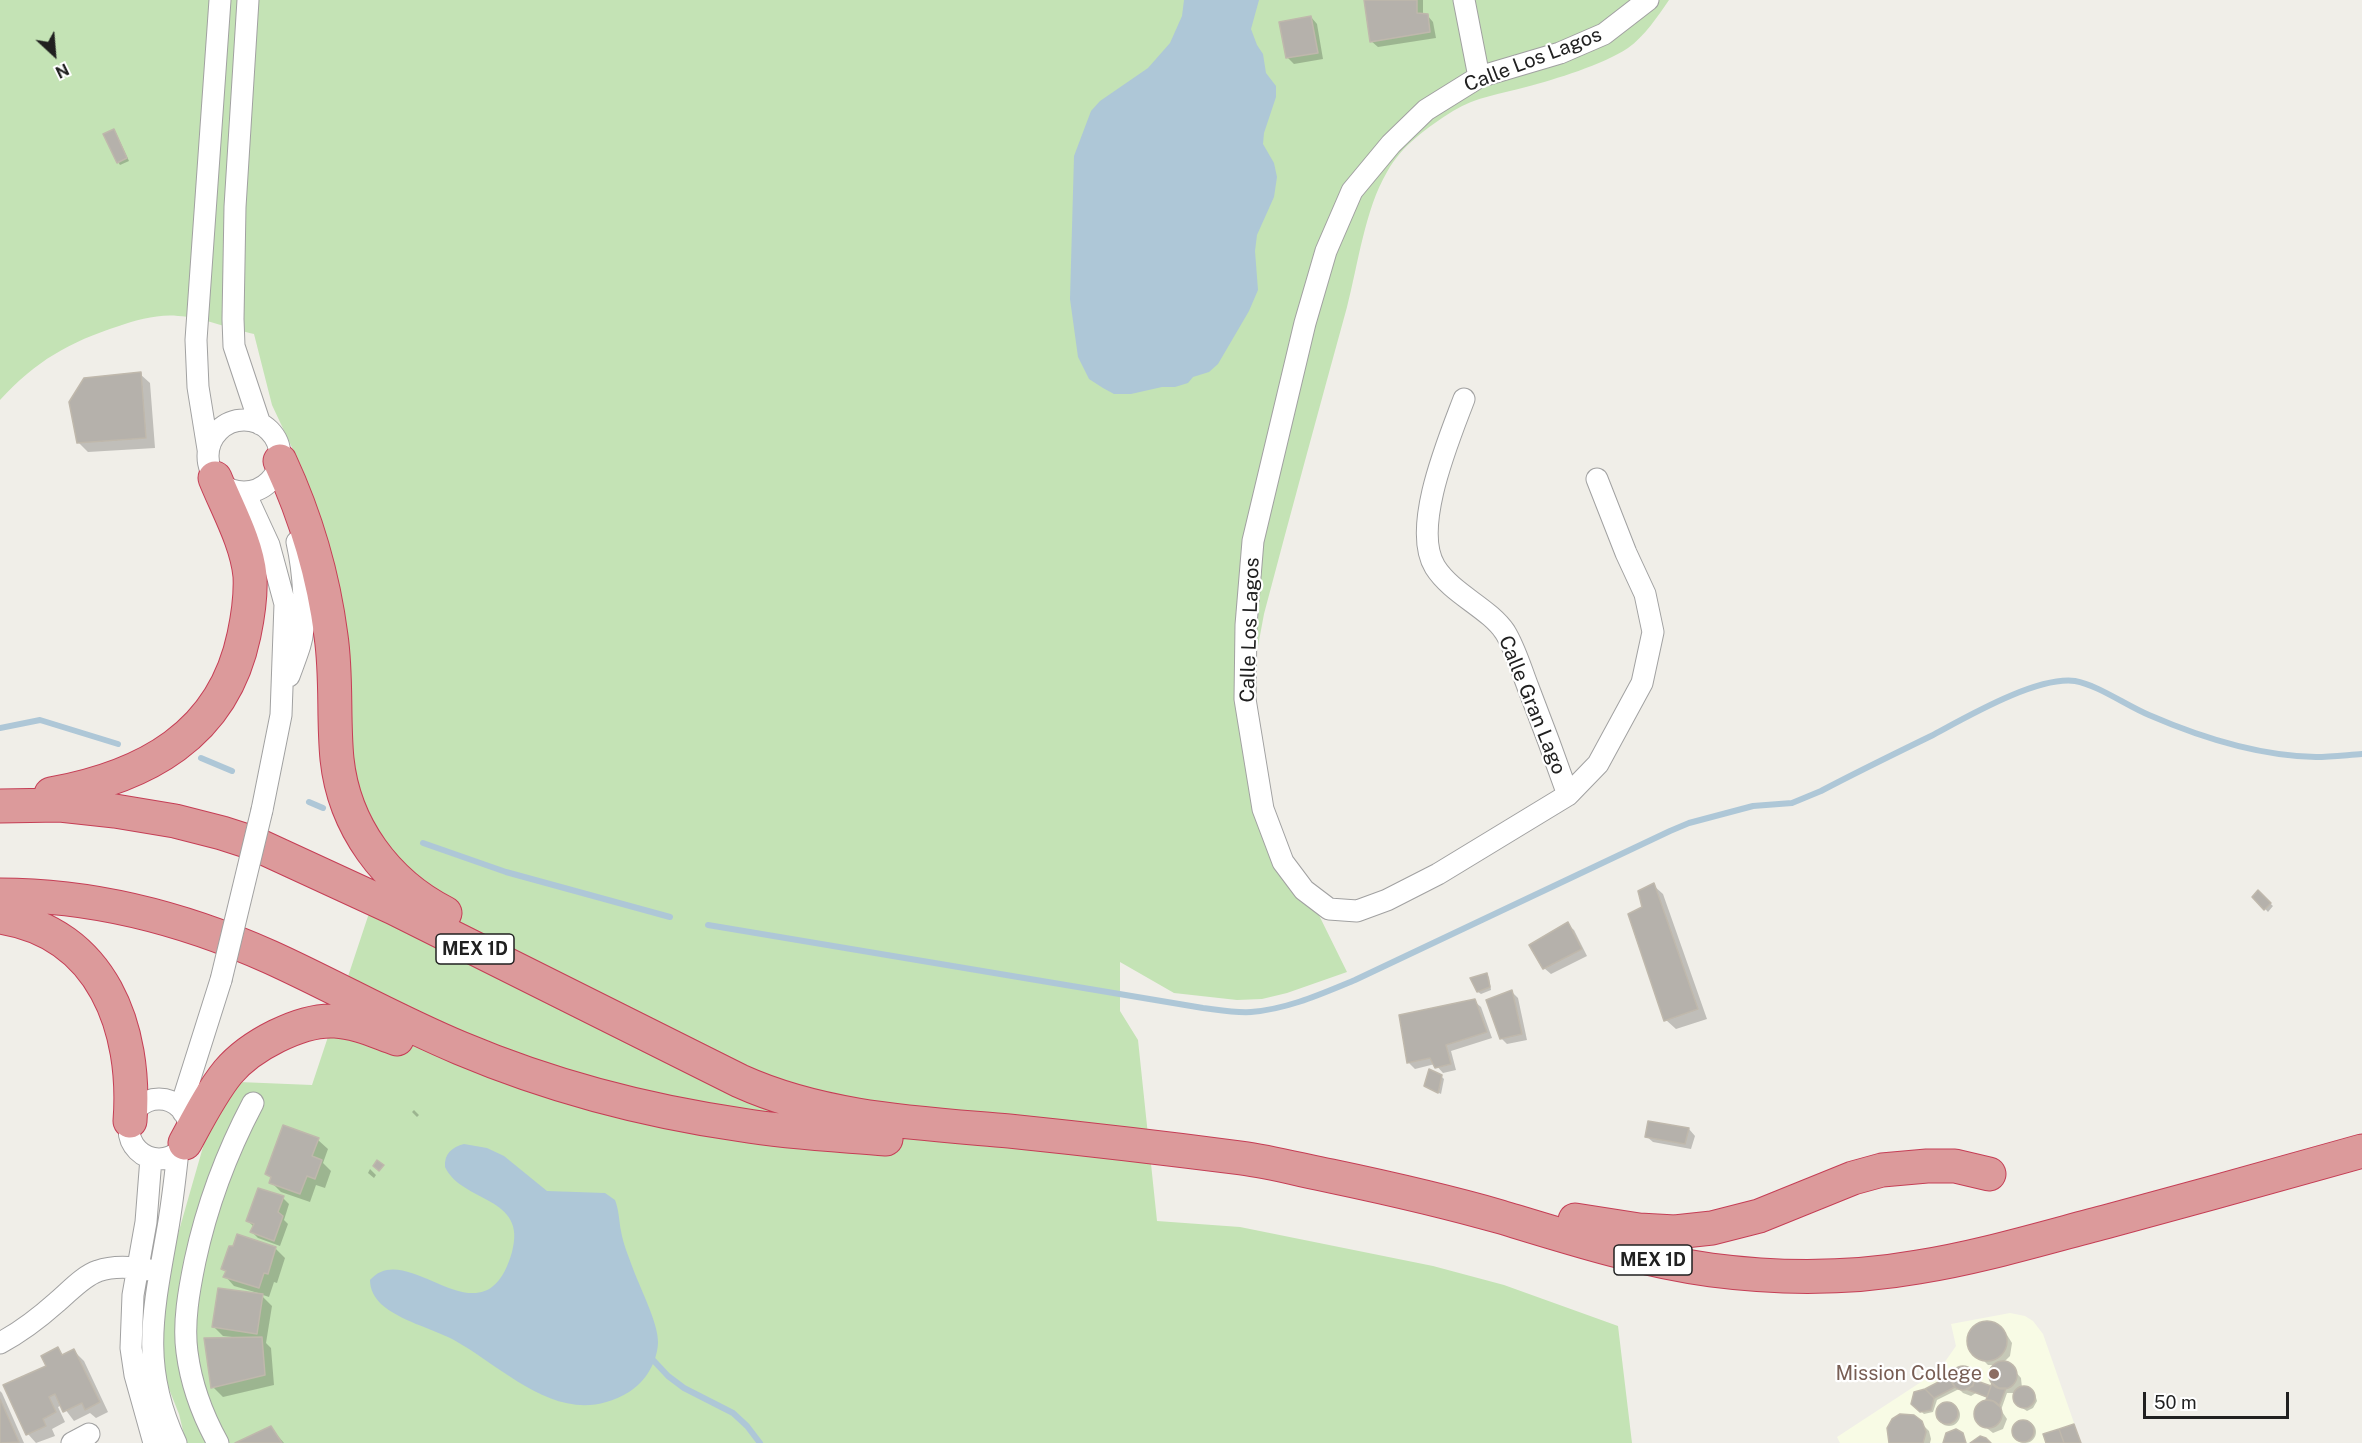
<!DOCTYPE html>
<html>
<head>
<meta charset="utf-8">
<style>
  body { margin:0 }
  #map { position:relative; width:2362px; height:1443px; overflow:hidden; background:#f0eee8; font-family:"Public Sans",sans-serif }
  canvas { display:block }
  .north { position:absolute; left:24px; top:24px; width:60px; height:60px; -webkit-text-stroke:4px #fff; paint-order:stroke; rotate:154deg; font-size:16px; font-weight:700; line-height:24px; text-align:center; color:#202020 }
  .north::after { content:''; display:block; margin:auto; width:21px; height:27px; background:#202020; clip-path:polygon(50% 0,100% 100%,50% 72%,0 100%) }
  .scale { position:absolute; left:2143px; top:1392px; width:146px; height:27px; box-sizing:border-box; border:3px solid #202020; border-top:0; padding-left:8px; font-size:18px; line-height:21px; white-space:nowrap; color:#202020; -webkit-text-stroke:4px #fff; paint-order:stroke }
</style>
</head>
<body>
<div id="map">
<canvas width="2362" height="1443"></canvas>
<div class="north">N</div>
<div class="scale">50 m</div>
</div>
<script>
const ctx = document.querySelector('canvas').getContext('2d');
ctx.lineJoin = 'round';
function fill(path, color) { ctx.fillStyle = color; ctx.fill(path, 'evenodd'); }
function trace(path, color, width, dash) { ctx.strokeStyle = color; ctx.lineWidth = width; ctx.lineCap = dash ? 'butt' : 'round'; ctx.setLineDash(dash || []); ctx.stroke(path); }
function label(font, color, halo, rows, align = 'center') {
  ctx.font = font + ' "Public Sans",sans-serif'; ctx.lineWidth = 4.5; ctx.setLineDash([]); ctx.textBaseline = 'middle'; ctx.strokeStyle = halo; ctx.fillStyle = color; for (const [text, x, y, turn = 0] of rows) {
    ctx.save(); ctx.translate(x, y); ctx.rotate((+turn || 0) * Math.PI / 180); ctx.textAlign = isNaN(turn) ? turn : align; if (halo) ctx.strokeText(text, 0, 0); ctx.fillText(text, 0, 0); ctx.restore();
  }
}
fill(new Path2D(`
  M2010,1313l15,3 8,5 10,13 38,109h-241l-3,-6 84,-55 21,-16 14,-20 -5,-22z`), '#f8fbe5');
fill(new Path2D(`
  M0,0h1669c-11,16 -25,37 -41,48 -26,17 -72,31 -102,39 -26,7 -50,10 -73,24 -25,16 -51,34 -66,61 -22,37 -29,93 -40,135 -28,102 -56,204 -83,307l-9,48 1,53 22,117 69,140 -60,21 -25,6 -25,1 -63,-7 -54,-31v49l18,29 19,181 83,6 193,39 71,19 114,41 14,117h-1446l-7,-29 -18,-45 -2,-26 11,-81 37,-129 10,-22 22,-29 73,3 75,-226 -35,-89 -38,-251 -11,-48 -31,-66 -18,-71c-23,-5 -54,-17 -76,-18 -20,-2 -41,4 -59,10 -50,16 -83,35 -119,74z`), '#c4e3b5');
fill(new Path2D(`
  M1184,0h75l-8,29 6,16 6,9 3,19 10,13v11l-12,36 -1,11 11,19 3,14 -3,20 -17,38 -2,16 3,39 -9,21 -31,53 -9,8 -16,5 -5,6 -13,4h-13l-31,7h-17l-11,-6 -14,-9 -11,-22 -8,-58 4,-143 17,-45 9,-10 48,-33 22,-25 12,-27z
  M464,1144l23,4 17,8 43,35 58,2 10,7c4,10 4,21 6,31 2,12 7,24 11,35 7,20 27,58 26,77 -1,20 -13,39 -29,49 -66,40 -120,-21 -175,-52 -23,-12 -54,-19 -73,-36 -7,-7 -11,-15 -11,-24 38,-44 114,70 142,-28 16,-56 -50,-49 -67,-85 -1,-13 7,-20 19,-23z`), '#aec7d7');
fill(new Path2D(`
  M1366,0h57v15h4l6,7 3,16 -58,9 -7,-6z
  M1311,17l6,7 6,35 -29,5 -7,-7z
  M116,133l13,28 -9,4 -2,-3z
  M140,374l10,9 5,65 -67,4 -10,-10z
  M1653,885l10,9 44,125 -31,10 -10,-9 -23,-112z
  M2258,892l15,14 -5,6 -14,-15z
  M1567,924l7,6 13,26 -36,18 -7,-6z
  M1486,974l3,3 2,13 -10,4 -3,-2z
  M1512,992l6,6 9,42 -20,4 -6,-6z
  M1474,1001l7,6 11,31 -41,13 5,19 -13,3 -8,-9 -20,5 -6,-6z
  M1441,1076l3,3 -3,15 -15,-8z
  M414,1110l5,5 -2,2 -5,-5z
  M284,1127l34,13 10,9 -5,14 8,8 -6,17 -9,-3 -6,17 -29,-10 -10,-10 1,-3 -5,-5z
  M1689,1129l6,7 -4,13 -38,-7 -7,-6z
  M370,1169l6,6 -2,3 -6,-5z
  M283,1198l6,6 -5,16 4,4 -8,22 -22,-8 -6,-6 2,-5 -6,-6z
  M275,1248l10,10 -8,25 -3,-1 -5,15 -9,-3 12,12 -6,37 5,5 3,37 -51,12 -10,-10 19,-50 -9,-1 -10,-10 45,-33 -24,-7 -9,-10 2,-3 -4,-5z
  M1995,1324l12,11 5,8 -2,13 -8,8h7l12,14 1,10 13,6 2,7 -4,7 -6,3 -8,-5 -5,-10 1,-3h-8l-6,17 6,9 -4,10 -10,4 -14,-11 -3,-8 2,-8 8,-4 5,1 -3,-5 -12,-5 -5,3 -8,-3 -4,-4 -22,11 -4,12 -9,2 -12,-11 14,-13 26,-13 1,1 2,-7 7,-4 8,3 11,15 21,6 -11,-14 2,-8 4,-4h-9l-18,-18v-13l9,-9z
  M58,1349l6,7 10,-5 10,10 24,51 -12,6 -6,-5 -16,8 -12,-16 -4,2 7,15 -13,7 3,7 -19,7 -8,-9 20,-67z
  M0,1391l2,2 22,50h-24z
  M1938 1415a11 11 0 1 1 22 0a11 11 0 1 1-22 0Z
  M1917,1419l12,12 2,8 -1,4h-38l-4,-6v-9z
  M2014 1432a11 11 0 1 1 22 0a11 11 0 1 1-22 0Z
  M271,1428l13,15h-46z`), '#0003');
trace(new Path2D(`
  M0,728l40,-8 78,24
  M201,758l31,13
  M309,802l14,6
  M423,843l83,29 164,45
  M708,925l495,83c16,2 32,5 48,4 37,-3 70,-18 104,-32l315,-149 19,-8 64,-17 39,-3 29,-12c36,-19 73,-37 110,-55 34,-18 105,-60 144,-55 23,4 52,25 74,34 53,23 109,41 167,42 15,0 31,-2 46,-3
  M654,1361l14,15 16,12 49,25 14,13 13,17`), '#aec7d7', 6);
const building = new Path2D(`
  M1364,0h53v13l11,1 2,18 -60,10z
  M1311,16l7,37 -32,5 -7,-36z
  M114,129l13,29 -10,5 -14,-29z
  M141,372l5,66 -69,5 -8,-41 15,-24z
  M1654,883l44,126 -34,12 -36,-107 14,-7 -4,-16z
  M2258,890l13,13 -7,7 -12,-13z
  M1568,922l14,27 -39,20 -14,-24z
  M1487,973l3,14 -13,5 -7,-14z
  M1512,990l10,44 -22,5 -14,-39z
  M1475,999l12,33 -41,13 5,19 -16,4 -5,-10 -23,5 -8,-48z
  M1429,1069l13,6 -4,18 -14,-7z
  M1648,1121l41,7 -4,16 -40,-7z
  M283,1125l36,13 -7,18 10,4 -7,19 -8,-3 -7,18 -31,-11 2,-6 -6,-3z
  M377,1160l7,5 -5,6 -6,-5z
  M258,1188l26,8 -6,16 5,4 -9,25 -24,-9 4,-8 -8,-3z
  M237,1234l39,13 -8,27 -4,-1 -5,15 -36,-11 3,-6 -5,-2 8,-23h4z
  M218,1288l45,6 -6,40 -45,-7z
  M1967 1341a20 20 0 1 1 40 0a20 20 0 1 1-40 0Z
  M262,1337l3,38 -54,13 -7,-50z
  M58,1347l4,8 12,-6 26,53 -15,8 -3,-7 -19,9 -8,-18 -6,3 7,15 -13,7 3,7 -20,9 -23,-50 43,-19 -5,-10z
  M1989 1375a14 14 0 1 1 28 0a14 14 0 1 1-28 0Z
  M1951 1378a12 12 0 1 1 24 0a12 12 0 1 1-24 0Z
  M1952,1375l-1,4 4,8 -21,11 -9,-9z
  M1974,1380l17,6 -4,11 -21,-8 7,-3z
  M1992,1383l7,5h7l-7,18 -6,-5 -7,-1z
  M2013 1397a11 11 0 1 1 22 0a11 11 0 1 1-22 0Z
  M1925,1389l9,9 -3,12 -11,2 -9,-8 3,-12z
  M0,1399l19,43 -19,1z
  M1974 1414a14 14 0 1 1 28 0a14 14 0 1 1-28 0Z
  M1936 1413a11 11 0 1 1 22 0a11 11 0 1 1-22 0Z
  M1900,1414l14,1 8,6 4,11 -3,11h-34l-2,-15 5,-9z
  M2012 1431a11 11 0 1 1 22 0a11 11 0 1 1-22 0Z
  M2074,1424l7,19h-17l-5,-14z
  M271,1426l11,17h-47z
  M1956,1429l7,4 3,10h-23l3,-10z
  M2059,1429l5,14h-18l-3,-9z
  M1980,1436l6,2 5,5h-21z`);
fill(building, '#b5b1ab');
trace(building, '#bfb8ac', 1.5);
const minor = new Path2D(`
  M248,0l-13,207 -2,112 1,27 26,78
  M1464,0l15,77
  M1464,399c-15,40 -53,129 -29,168 17,27 54,41 70,65 10,16 16,37 23,55 14,36 27,71 40,108
  M208 456a36 36 0 1 1 72 0a36 36 0 1 1-72 0Z
  M208,449l-10,-62 -2,-47 24,-340
  M1597,479l29,74 19,41 8,38 -11,51 -44,81 -30,31 -130,79 -51,26 -30,11 -28,-2 -25,-19 -21,-28 -20,-53 -18,-110 1,-74 7,-84 52,-218 21,-72 26,-60 39,-47 35,-34 53,-33 81,-24 44,-19 44,-34
  M245,493l24,52 16,59 -4,111 -19,95
  M289,676c4,-11 8,-21 11,-31 8,-27 3,-76 -3,-103
  M129 1129a30 30 0 1 1 60 0a30 30 0 1 1-60 0Z
  M183,1112v-12l38,-120
  M151,1158l-5,64 -13,73 -2,53 4,27 19,68
  M0,1343c21,-11 39,-25 57,-41 13,-11 26,-26 41,-31 16,-6 36,-4 52,-1
  M72,1443l17,-9
  M176,1443c-36,-76 -23,-131 -9,-210 5,-27 8,-54 11,-82
  M218,1443c-15,-27 -27,-60 -31,-91 -4,-29 2,-62 8,-91 12,-56 31,-107 58,-158`);
const motorway = new Path2D(`
  M280,461c26,56 43,113 51,175 6,41 2,82 6,123 7,67 49,124 108,154
  M51,794c93,-17 172,-58 193,-159 4,-19 7,-39 6,-59 -3,-33 -23,-68 -35,-98
  M0,806l60,-1 55,6 60,10 47,12 31,10 141,65 346,173c84,38 178,42 269,50 77,8 155,17 232,27 30,4 60,12 90,18 57,12 114,25 170,41 69,21 138,43 210,53 69,9 139,9 207,-3 63,-10 125,-29 187,-45 86,-23 171,-47 257,-71
  M0,895c94,0 185,24 270,62 64,29 125,64 190,91 90,38 185,63 282,77 48,8 96,10 144,14
  M0,917c103,16 137,112 130,204
  M185,1143c13,-24 26,-50 43,-71 22,-26 72,-53 107,-51 21,1 42,11 62,18
  M1575,1220l64,10 36,2 37,-4 47,-12 94,-38 29,-8 45,-4h28l34,8`);
trace(minor, '#a1a1a1', 23);
trace(motorway, '#c53e55', 35);
trace(minor, '#fff', 21);
trace(motorway, '#dc9a9b', 33);
const minorBridge = new Path2D(`
  M221,980l41,-170`);
trace(minorBridge, '#a1a1a1', 23, []);
trace(minorBridge, '#fff', 21);
for (const [x, y, r, color] of [
  [1994,1374,6,"#8d6e63"]
]) { const dot = new Path2D(); dot.arc(x, y, r, 0, 2 * Math.PI); ctx.fillStyle = color; ctx.fill(dot); trace(dot, '#fff', 2); }
for (const [x, y, w] of [
  [475,949,78],
  [1653,1260,78]
]) { const box = new Path2D(); box.roundRect(x - w / 2, y - 15, w, 30, 4.5); ctx.fillStyle = '#fff'; ctx.fill(box); trace(box, '#202020', 1.5); }
label('bold 18px', '#202020', null, [
  ["MEX 1D",475,949],
  ["MEX 1D",1653,1260]
]);
label('20px', '#202020', '#fff', [
  ["Calle Los Lagos",1533,60,-21],
  ["Calle Los Lagos",1250,630,-88],
  ["Calle Gran Lago",1532,705,68]
]);
label('20px', '#785e54', '#fff', [
  ["Mission College",1982,1374]
], 'right');
</script>
</body>
</html>
